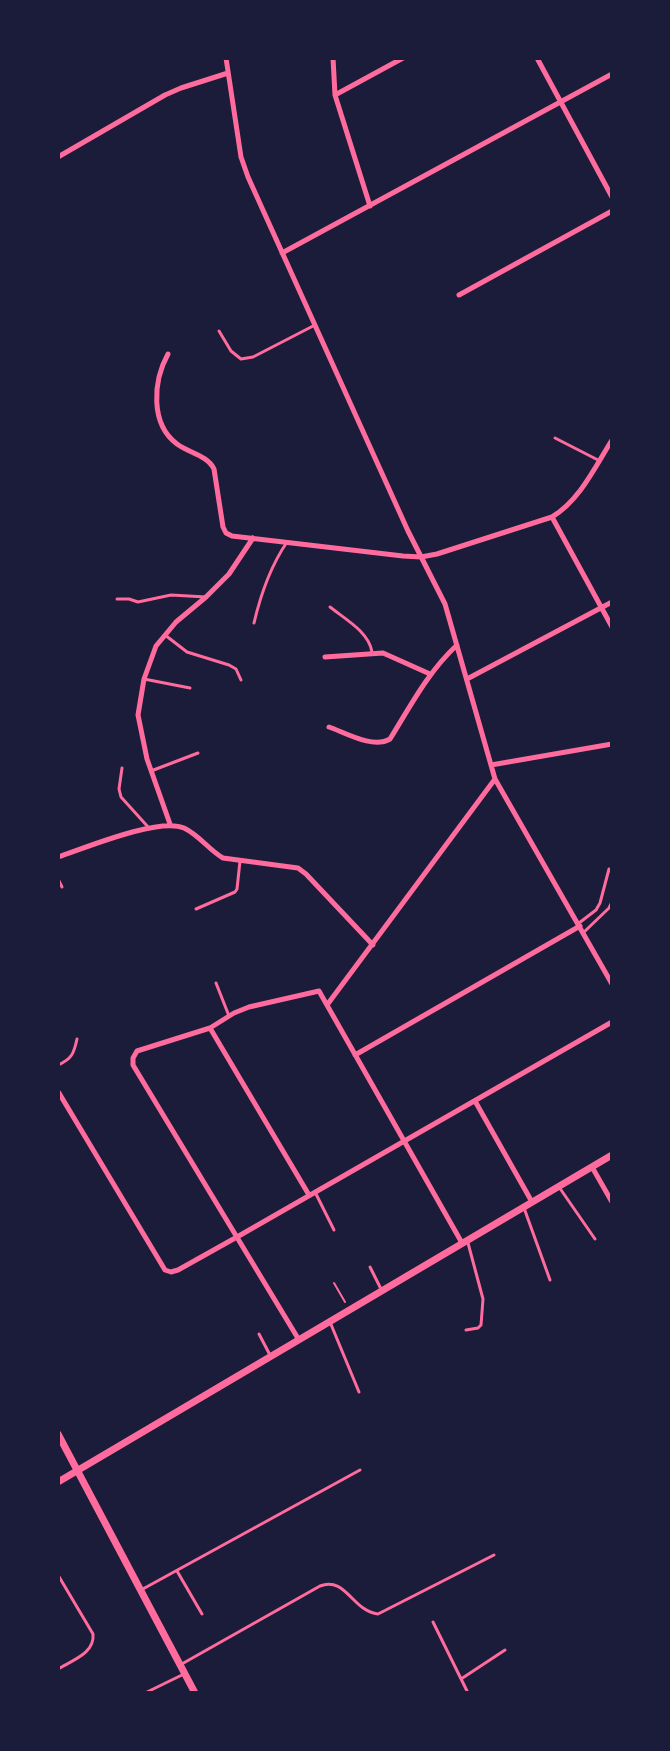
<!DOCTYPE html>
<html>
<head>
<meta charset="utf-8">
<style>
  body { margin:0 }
  #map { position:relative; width:670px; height:1751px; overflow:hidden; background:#1b1b3a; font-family:"Open Sans",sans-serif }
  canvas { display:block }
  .frame { position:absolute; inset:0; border:60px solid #1b1b3a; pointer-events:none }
</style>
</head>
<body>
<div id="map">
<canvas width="670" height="1751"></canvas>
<div class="frame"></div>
</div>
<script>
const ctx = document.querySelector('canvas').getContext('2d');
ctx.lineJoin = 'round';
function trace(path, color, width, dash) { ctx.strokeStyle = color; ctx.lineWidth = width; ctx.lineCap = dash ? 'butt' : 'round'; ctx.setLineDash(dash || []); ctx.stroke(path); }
trace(new Path2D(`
  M334,1283l11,19`), '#ff6b9d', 2);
trace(new Path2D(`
  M219,331l12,20 10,8 12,-2 62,-32
  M555,438l43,22
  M117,599h12l9,3 33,-7 35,2
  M330,607c15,12 39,25 42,45
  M254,623c7,-30 16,-56 33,-81
  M165,635l22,17 42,13 7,4 5,11
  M144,679l46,9
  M122,768l-3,21 2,8 28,31
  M151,771l47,-18
  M58,879l4,8
  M196,909l39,-17 2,-3 3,-28
  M579,923l17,-13 4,-7 9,-34
  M584,932l25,-24 3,-6
  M216,983l13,33
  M58,1065c14,-6 16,-12 19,-26
  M559,1187l36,52
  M316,1194l18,36
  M524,1208l26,72
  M370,1267l12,24
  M330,1322l29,70
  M466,1330l12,-2 3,-3 2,-26 -15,-56
  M259,1334l12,23
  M177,1571l25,43
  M58,1575l35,59c2,19 -20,26 -35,35
  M141,1590l219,-120
  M433,1622l35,71
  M180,1665l140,-79c26,-10 32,25 58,28l116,-59
  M461,1679l44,-29
  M145,1693l39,-19`), '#ff6b9d', 3);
trace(new Path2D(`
  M226,58l15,99 7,20 160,354 37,73 50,175 117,205
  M333,58l2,37 35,111
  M537,58l75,139
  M335,95l68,-37
  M58,157l107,-62 16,-7 47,-15
  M282,253l330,-179
  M459,295l153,-84
  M168,354c-15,27 -18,70 9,90 12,9 30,11 37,25l9,58 3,6 6,3 171,20 18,1 16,-3 115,-37c28,-17 43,-50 60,-77
  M552,517l60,110
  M325,657l58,-4 47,21
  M467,679l145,-77
  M329,727c17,6 44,22 61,12 21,-34 38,-67 67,-94
  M491,765l121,-21
  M170,824l-23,-65 -9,-44 6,-36 12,-33 20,-24 30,-25 23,-23 24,-36
  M58,857c27,-9 101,-40 126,-29 15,7 25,22 39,30l75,10 8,6 67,71
  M327,1005l168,-226
  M210,1028l99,167
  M355,1055l225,-129
  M59,1093l106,177 6,2 7,-2 59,-33 375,-215
  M475,1101l57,101
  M592,1167l20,35
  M299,1340l-166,-275v-7l4,-7 73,-23 24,-15 15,-6 70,-16 143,252`), '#ff6b9d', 5);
trace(new Path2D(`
  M58,1482l554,-327`), '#ff6b9d', 7);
trace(new Path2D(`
  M58,1434l137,259`), '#ff6b9d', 7);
</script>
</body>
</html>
